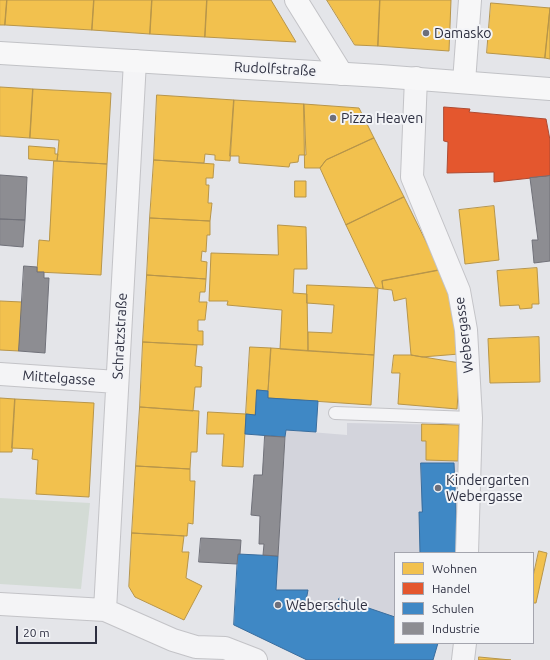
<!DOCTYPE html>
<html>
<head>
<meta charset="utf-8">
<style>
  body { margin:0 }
  #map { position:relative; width:550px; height:660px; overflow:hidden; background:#e4e5e9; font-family:Ubuntu,sans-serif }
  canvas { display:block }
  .legend { position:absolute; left:394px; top:552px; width:140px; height:92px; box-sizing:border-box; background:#f3f4f7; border:1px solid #a4a5ae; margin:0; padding:5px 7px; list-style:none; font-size:12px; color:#2d2f40 }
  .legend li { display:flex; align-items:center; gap:8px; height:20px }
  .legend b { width:20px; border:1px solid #a4a5ae }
  .scale { position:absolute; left:16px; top:626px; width:81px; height:18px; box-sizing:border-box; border:2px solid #2d2f40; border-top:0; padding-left:5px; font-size:12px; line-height:14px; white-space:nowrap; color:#2d2f40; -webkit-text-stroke:3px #f3f4f7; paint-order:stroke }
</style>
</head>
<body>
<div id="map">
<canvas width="550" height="660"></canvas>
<ul class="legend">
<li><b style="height:11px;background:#f2c14e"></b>Wohnen</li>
<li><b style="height:11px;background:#e4572e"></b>Handel</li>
<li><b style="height:11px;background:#3f88c5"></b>Schulen</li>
<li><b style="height:11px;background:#8d8d92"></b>Industrie</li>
</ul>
<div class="scale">20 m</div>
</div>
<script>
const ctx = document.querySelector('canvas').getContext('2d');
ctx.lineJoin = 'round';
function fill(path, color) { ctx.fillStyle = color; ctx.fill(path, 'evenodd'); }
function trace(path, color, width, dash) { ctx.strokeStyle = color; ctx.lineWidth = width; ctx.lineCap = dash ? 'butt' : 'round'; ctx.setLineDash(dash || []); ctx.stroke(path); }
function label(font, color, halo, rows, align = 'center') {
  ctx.font = font + ' Ubuntu,sans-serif'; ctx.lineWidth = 4; ctx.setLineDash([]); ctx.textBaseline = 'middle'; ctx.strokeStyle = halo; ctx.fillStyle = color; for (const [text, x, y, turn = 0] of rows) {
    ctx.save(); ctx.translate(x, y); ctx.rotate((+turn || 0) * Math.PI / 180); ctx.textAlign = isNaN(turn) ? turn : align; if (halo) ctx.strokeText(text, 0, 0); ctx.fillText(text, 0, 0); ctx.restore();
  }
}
fill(new Path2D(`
  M347,423l112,2 -1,128h-63v90h43l-5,17h-126l-73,-35 4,-71 40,2 8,-126 61,5z`), '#d3d4dc');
fill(new Path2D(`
  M0,498l90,5 -9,86 -81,-5z`), '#d3dbd5');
const homes = new Path2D(`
  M0,0h7l-2,25h-5z
  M7,0h87l-2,30 -87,-5z
  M94,0h58l-2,34 -58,-4z
  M152,0h55l-2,37 -55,-3z
  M207,0h64l25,42 -91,-5z
  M327,0h53l-2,46 -23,-1z
  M380,0h71l-2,51 -71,-5z
  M491,3l59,5 -5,50 -58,-5z
  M550,8v51l-5,-1z
  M0,87l33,2 -3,49 -30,-2z
  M33,89l78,4 -4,71 -50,-3 2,-21 -29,-2z
  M157,95l77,5 -4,61 -15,-1v-5l-10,-1 -1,9 -50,-3z
  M234,100l70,4 2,51h-7l-1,7 -8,1 -1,4 -50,-4v-7h-9z
  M304,104l55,4 15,30 -48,22 -6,8h-15z
  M374,138l30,59 -58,28 -26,-57 6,-8z
  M29,146l26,2v6h3l-1,7 -28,-2z
  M154,160l60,4 -1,14h-7v7h3l-1,18h4l-2,18 -60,-3z
  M54,161l53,3 -6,111 -64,-3 2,-32 10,1z
  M295,181h11v16h-11z
  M404,197l36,73 -58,11 1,8 -7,-1 -30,-63z
  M494,206l5,54 -34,4 -6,-54z
  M150,218l60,3v14h-3l-1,17 -4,-1 -1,10 6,1 -1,17 -59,-4z
  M278,225l28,2 1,42h-13l-1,24 14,1 1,57 -28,-2 2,-39 -55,-5 1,-4h-19l2,-48 67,2z
  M537,268l2,36h-7v4l-12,1 -1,-4 -19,1 -3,-35z
  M440,270l10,21 9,63 -37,3 -11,-2 -5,-57 -12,3 -2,-11 -9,-1 -1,-8z
  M147,275l59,4 -1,13h-5l-1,10h8l-2,18h-7v11h5v14l-60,-3z
  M307,285l71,3 -4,67 -66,-4v-19l24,1 2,-28 -27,-2z
  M0,301l22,1 -3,49 -19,-1z
  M539,337l1,45 -50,1 -2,-44z
  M143,342l54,3 -2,21 7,1 -1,20h-6l-2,24 -53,-4z
  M250,347l21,1 -3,43 -11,-1 -2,25 -9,-1z
  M271,348l103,7 -3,50 -103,-7z
  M394,355h17l49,8 -3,46 -59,-5 2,-31h-8z
  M0,398l15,1 -3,53h-12z
  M15,399l79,4 -5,94 -53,-3 2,-34 -6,-1 1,-10 -21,-1z
  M140,407l59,4 -2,41h-6l-1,17 -54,-3z
  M208,412l38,2 -3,53 -21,-1 2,-32h-17z
  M422,424l37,1 -1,36 -32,-1v-19h-4z
  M136,466l54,3v12h5l-2,43 -5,-1 -1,13 -55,-3z
  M132,533l52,3 -2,16h7l-3,26 16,8 -18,34 -49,-23 -6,-10z
  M539,551l8,2 -11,50h-3v-26z
  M479,657l32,3h-32z`);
fill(homes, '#f2c14e');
trace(homes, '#b7954a', 1);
const shops = new Path2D(`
  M444,107l26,2 -1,3 77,7 4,21v36l-56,6v-10l-47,1 1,-31 -4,-1z`);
fill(shops, '#e4572e');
trace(shops, '#ad4b33', 1);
const schools = new Path2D(`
  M257,390l11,1v7l50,3 -2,31 -30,-2 -1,7 -40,-3 1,-20 9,1z
  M421,463h33l4,90h-38l-1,-41h3z
  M238,554l40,2 -2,34h32l-2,11 30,8 3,-11 56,19v26h43l-5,17h-126l-73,-35z`);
fill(schools, '#3f88c5');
trace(schools, '#3a6d9d', 1);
const industry = new Path2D(`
  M0,175l27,2 -2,43 -25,-1z
  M550,176v85l-16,2 -2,-23h6l-8,-62z
  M0,219l25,1 -2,27 -23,-2z
  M24,266l13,1v5h7v6h5l-4,75 -26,-2z
  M265,436l20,1 -7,119 -15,-1 1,-11h-5l1,-28 -9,-1 3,-40h8z
  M201,538l40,2 -1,14h-2l-1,10 -38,-2z`);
fill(industry, '#8d8d92');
trace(industry, '#707179', 1);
const lane = new Path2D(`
  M335,413l136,5`);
const street = new Path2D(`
  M416,78l-4,99 47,114 7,39 5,88 -4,135
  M0,374l117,8
  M0,604l105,6 68,30 23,7 29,1 31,12
  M105,610l30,-549
  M463,660l2,-17`);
const secondary = new Path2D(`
  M296,0l46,74
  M464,82l6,-82`);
const primary = new Path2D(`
  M0,53l380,23 170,13`);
trace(lane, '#c3c3c7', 14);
trace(street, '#c3c3c7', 24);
trace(secondary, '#c3c3c7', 24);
trace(primary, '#c1c2c6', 24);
trace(lane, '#f4f4f6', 12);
trace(street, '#f4f4f6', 22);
trace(secondary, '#f7f7f8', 22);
trace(primary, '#f7f7f8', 22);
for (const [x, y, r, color] of [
  [426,33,4,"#6d6f7b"],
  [333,118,4,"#6d6f7b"],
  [438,488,4,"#6d6f7b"],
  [278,605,4,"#6d6f7b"]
]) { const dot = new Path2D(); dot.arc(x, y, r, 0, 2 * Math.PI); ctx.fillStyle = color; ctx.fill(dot); trace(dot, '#f3f4f7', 1.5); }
label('14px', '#2d2f40', '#f3f4f7', [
  ["Damasko",434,33],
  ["Pizza Heaven",341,118],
  ["Kindergarten",446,480],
  ["Webergasse",446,496],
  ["Weberschule",286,605]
], 'left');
label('14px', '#2d2f40', '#f3f4f7', [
  ["Rudolfstraße",275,69,3],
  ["Webergasse",464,335,-97],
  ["Schratzstraße",120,336,-87],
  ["Mittelgasse",59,378,4]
]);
</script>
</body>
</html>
